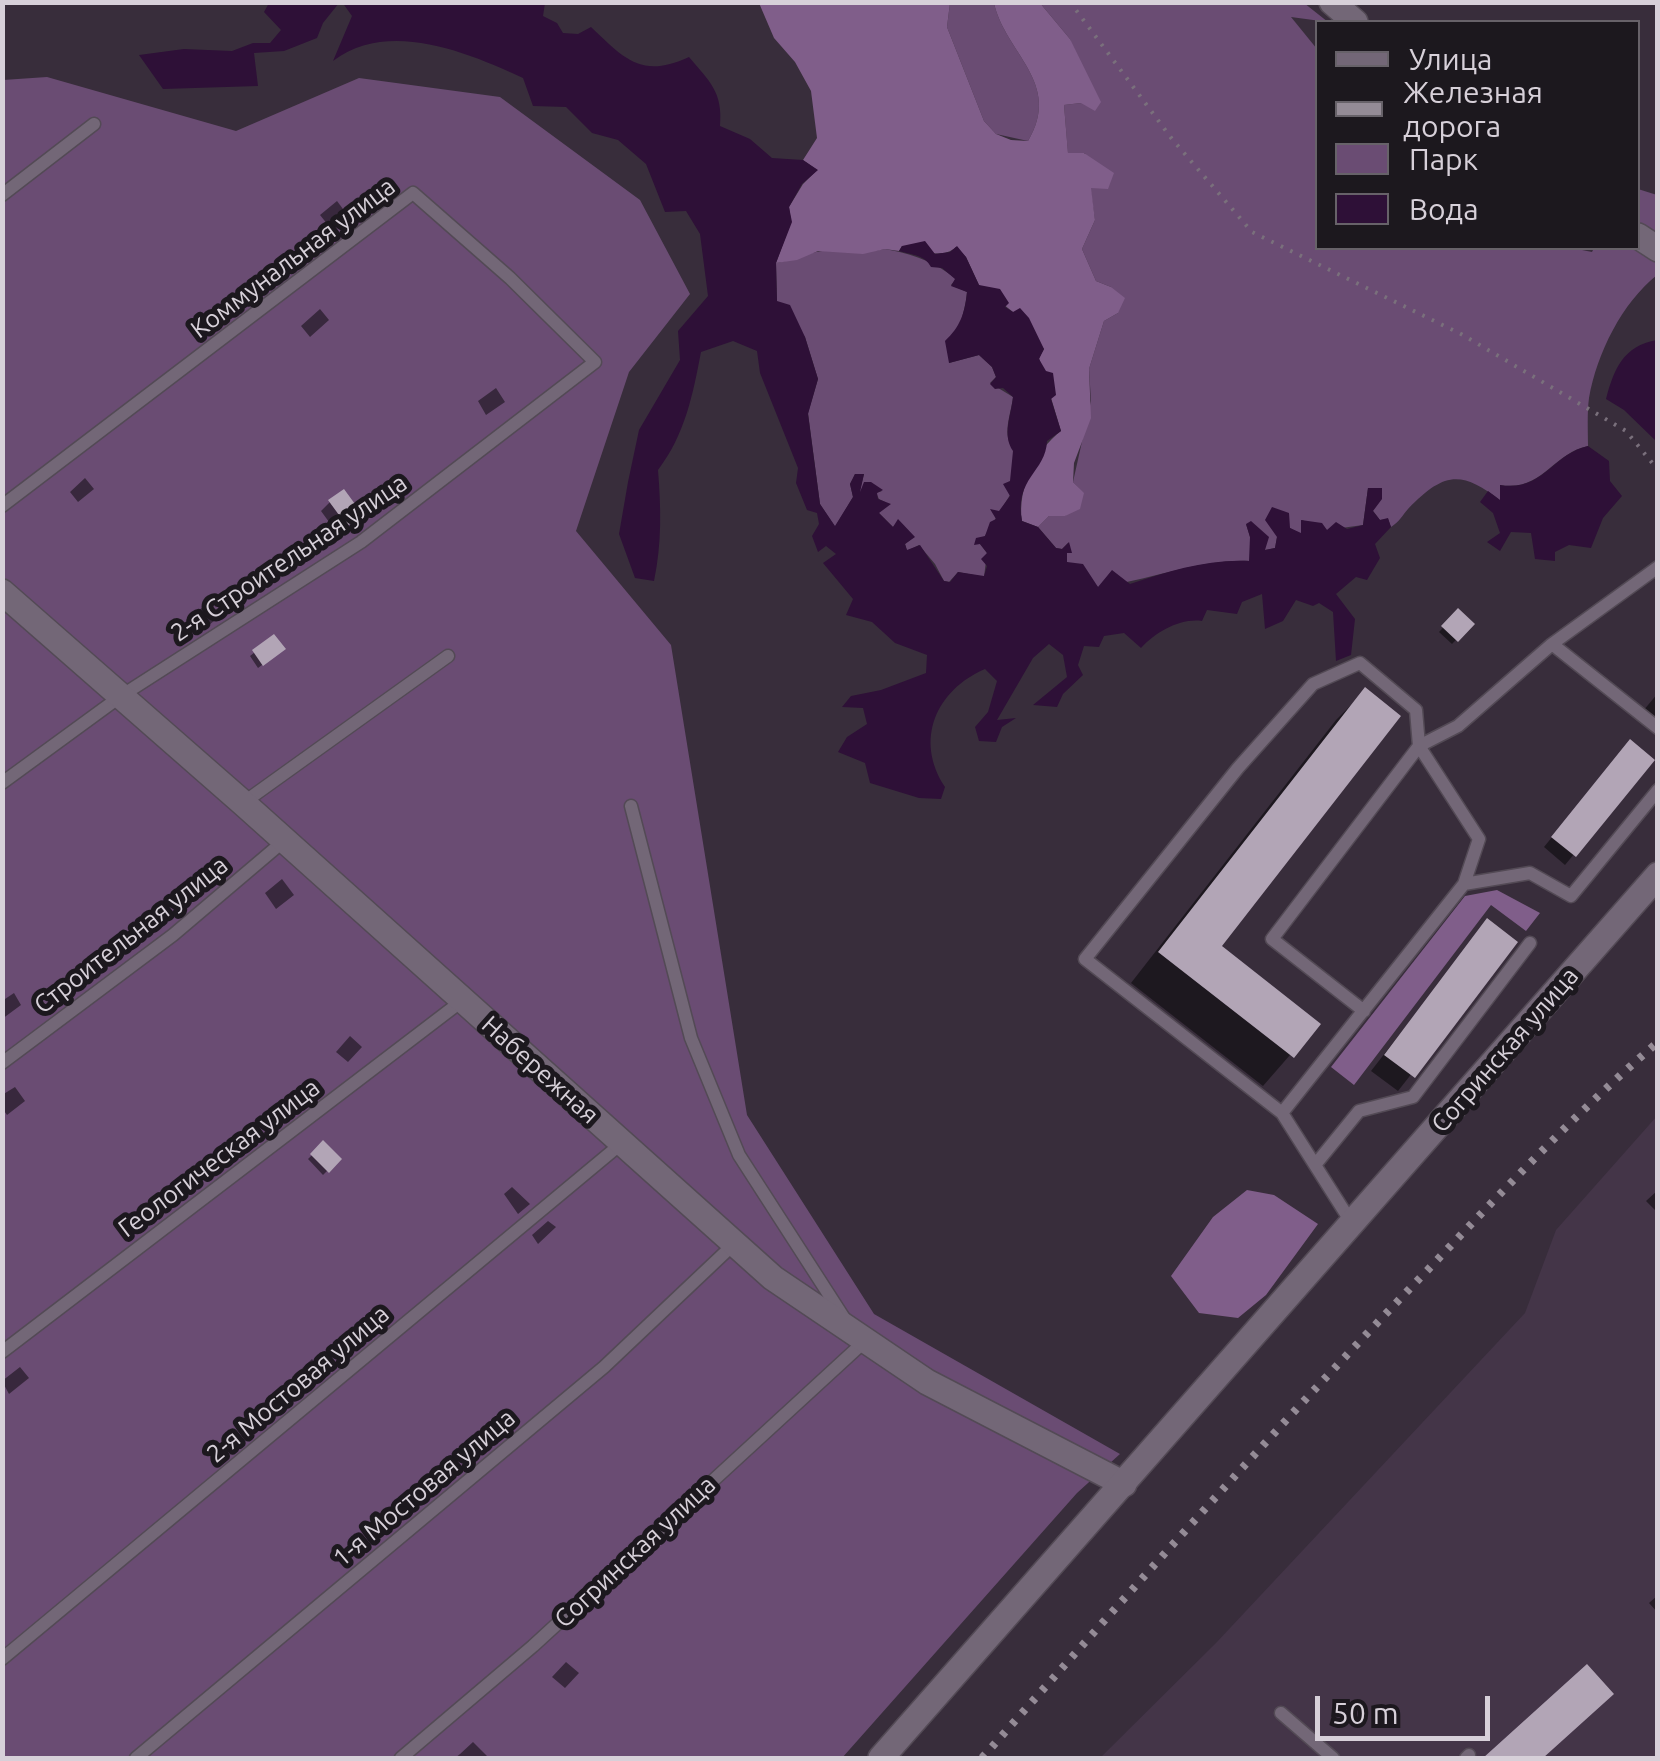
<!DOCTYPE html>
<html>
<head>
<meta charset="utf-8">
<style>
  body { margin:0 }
  #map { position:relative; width:1660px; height:1761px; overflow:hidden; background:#382d3b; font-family:Ubuntu,sans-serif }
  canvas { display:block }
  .frame { position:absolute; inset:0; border:5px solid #d7d0d9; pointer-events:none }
  .legend { position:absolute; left:1315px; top:20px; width:325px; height:230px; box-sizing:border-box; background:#1c181e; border:2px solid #676269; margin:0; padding:12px 18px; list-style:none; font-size:30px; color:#d7d0d9 }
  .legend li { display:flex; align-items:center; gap:20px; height:50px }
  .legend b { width:50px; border:2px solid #676269 }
  .scale { position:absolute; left:1315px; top:1696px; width:175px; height:45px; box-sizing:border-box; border:5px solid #d7d0d9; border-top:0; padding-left:12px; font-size:30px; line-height:35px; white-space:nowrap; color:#d7d0d9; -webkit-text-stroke:8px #1c181e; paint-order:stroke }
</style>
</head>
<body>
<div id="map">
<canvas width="1660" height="1761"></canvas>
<div class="frame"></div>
<ul class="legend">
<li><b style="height:12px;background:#736777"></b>Улица</li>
<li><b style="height:12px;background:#948b96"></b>Железная дорога</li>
<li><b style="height:28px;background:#6a4c73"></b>Парк</li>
<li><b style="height:28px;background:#2e1037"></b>Вода</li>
</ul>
<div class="scale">50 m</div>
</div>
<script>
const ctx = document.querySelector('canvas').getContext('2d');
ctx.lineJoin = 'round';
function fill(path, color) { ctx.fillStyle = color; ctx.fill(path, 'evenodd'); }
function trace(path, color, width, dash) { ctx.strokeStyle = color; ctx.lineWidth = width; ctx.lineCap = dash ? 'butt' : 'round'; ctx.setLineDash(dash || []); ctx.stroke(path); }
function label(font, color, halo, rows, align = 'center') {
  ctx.font = font + ' Ubuntu,sans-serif'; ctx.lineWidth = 10; ctx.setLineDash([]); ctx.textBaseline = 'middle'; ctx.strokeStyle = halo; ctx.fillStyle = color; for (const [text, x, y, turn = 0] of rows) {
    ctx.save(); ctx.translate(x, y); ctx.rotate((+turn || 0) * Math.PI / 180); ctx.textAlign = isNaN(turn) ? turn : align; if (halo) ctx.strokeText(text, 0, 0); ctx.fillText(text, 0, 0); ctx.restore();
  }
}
fill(new Path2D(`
  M1657,1116v642h-557l116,-115 309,-330 31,-83z`), '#443548');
fill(new Path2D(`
  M950,3h44c11,50 69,80 34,138l-32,-7 -12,-13 -37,-94z
  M1040,3h264l24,19 -37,-5 26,32 1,199h254l20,4 2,-4h44v-59l19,6v80c-35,28 -60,78 -68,123 -2,15 -1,33 -1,48 -35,7 -46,46 -88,39l1,16c-40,-31 -57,-29 -93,8 -6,7 -9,13 -17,18l-3,-8 -8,1 -7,-9 -5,-23 -5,37 -36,5 -25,-10 -1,14 -11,-6 -13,9 -2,11 -10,2 -19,-26 4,13v24c-53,-2 -100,20 -152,26l-31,-25 -1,-9h5l-3,-10 -6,6 -6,-1 -18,-21 11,-11h16l18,-23 -10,-11 18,-81 -2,-32 15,-48 14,-8 -7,-26 -15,-6 -14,-32 13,-29 -10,-67 -17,1 -4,-49 17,-2 -11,-64z
  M47,77l189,54 123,-53 141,19 140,103 50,94 -61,78 -53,159 95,114 76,470 127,199 246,140 -43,39 -235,265h-839v-1678z
  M885,249c27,5 49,12 71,30l-5,6 16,7c-2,24 -13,47 -18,71l30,-8 13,12 4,10 -6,6 23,14c-2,18 -12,38 1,53l-4,45 -30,49 7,9 -3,24 -26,-5 -9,10 -5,-1 -9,-17 -16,-19 -12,6 -2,-7 9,-7 -17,-14 -4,4 -15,-15 7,-10 -6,-3 -3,-6 6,-2 -19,-1 -4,4 5,-20h-9l-5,10 3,13 -18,30 -15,-23 -12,-91 10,-34 -13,-42 -28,-35 -1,-39c15,-2 30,-10 46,-12 23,-3 39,3 63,-2z`), '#6a4c73');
fill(new Path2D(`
  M759,3h191l-3,24 37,94 12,13 15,6 17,1c35,-58 -23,-88 -34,-138h46l30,36 31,63 -6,9 -14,-8 -17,2 4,48h16l30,20 -6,16 -17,-1 4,32 -13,29 14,32 15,6 14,11 -7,15 -14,8 -15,48 2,49 -17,45 -1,19 11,11 -4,16 -15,7h-16l-11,11 -16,-6c-5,-32 14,-71 39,-90l-22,-73 5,-9 -31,-37 -34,-27 -13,-28 -10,-10c-14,13 -36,3 -54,-1l-3,5 -14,-2 -22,5 -45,-3 -21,9 -21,3 15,-41 -2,-15 14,-23 14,-14 -14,-10 14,-22 -6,-47 -16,-29 -21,-24z
  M1497,890l43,23 -14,18 -35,-26 -137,180 -23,-18 134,-171z
  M1247,1190l27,5 44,29 -52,71 -28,23 -39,-5 -28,-37 42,-59z`), '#805e8a');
fill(new Path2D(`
  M342,2l203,1 -2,13 14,7 6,10 15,1 13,-7c34,32 50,52 98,30 21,25 34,35 31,69l30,13 22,19 31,2 15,10 -16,14 -13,23 3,15 -16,41 1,38 13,4 15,32 13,42 -10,35 12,90 15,22 18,-29 -3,-13 5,-10h9l-4,18 4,-10h7l12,8 -6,3 1,6 13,5 -12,9 14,14 5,-8 17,18 -10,7 2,6 13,-5 24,36 6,1 8,-10 26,4 3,-10 -6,-7 6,-6 -7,-9 -6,1 2,-7 9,-2 5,-14 6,-3 -6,-10 9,2 11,-15 -7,-12 7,-3 3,-30c-11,-16 -2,-35 0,-54l-10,-9 -8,1 -5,-5 6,-7 -4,-10 -13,-12 -30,8 -4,-22c15,-14 20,-28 22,-49l-16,-6 4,-7 -13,-11 -11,-1c-6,-12 -19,-12 -32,-16l3,-5 23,-5 10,13 15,-2 7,-6 9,11 13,28 21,4 9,14 -4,4 8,5 7,-4 9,10 15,31 -5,10 7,12 7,2 3,22 -5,4 10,32 -14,10c-1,31 -33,37 -25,80l16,6 18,21 6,1 7,-7 3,11h-5v9l16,2 15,23 14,-17 18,14c40,-13 77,-25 119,-23l1,-24 -4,-13 5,-3 18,16 -4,13 10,-2 2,-11 -12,-17 7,-13 17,6 1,15 11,5v-13l21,3 5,7 9,-8 11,7 16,-4 5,-37h14v11l-9,12 7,9 8,-2 3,9 -16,17 5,14 -13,22 -11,-3 -20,17 19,25 -4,36 -15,6 -3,-49 -14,-9 -6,3 -17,-6 -13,21 -18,8 -3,-35 -20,8 -5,12 -30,-4 -5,11c-22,-3 -46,11 -61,27l-17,-15 -20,3 -5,11 -15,-1 -6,19 5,10 -20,19 -6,13 -24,-2 34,-28 -4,-22 -14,-11 -16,14 -36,62 19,-2 -14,9 -6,15 -17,-1 -4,-14 13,-15 9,-31 -12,-12c-49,21 -71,71 -40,118l-4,12 -22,-1 -49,-15 -5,-20 -27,-11 9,-15 20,-13 -4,-16 -21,-1 9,-11 30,-6 45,-17 1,-18 -32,-12 -23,-21 -26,-7 7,-16 -30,-36 13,-9 -10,-8 -8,6 -6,-16 7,-12 -2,-11 -10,-3 -11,-27 2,-15 -38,-95 -3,-22 -24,-10 -32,11c-8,42 -16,83 -43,118 3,38 4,73 -4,111l-19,-3 -16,-44 9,-52 11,-52 41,-70 -2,-29 30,-35 -8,-62 -14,-23 -21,1 -19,-48 -28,-24 -26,-7 -26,-26 -33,-1 -10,-28c-56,-26 -135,-59 -190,-17l19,-45z
  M269,3h70l-16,20 -6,15 -33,13 -30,2 4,33 -95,3 -24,-34 45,-6 48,2 21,-8h17l11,-13 -17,-18z
  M1657,340h1l-1,102 -33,-32 -18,-11c8,-30 17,-53 51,-59z
  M1588,446l21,15 1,20 12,15 -19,22 -12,30 -22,-3 -14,7v9l-20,-2 -4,-26 -20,-1 -11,19 -13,-9 13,-9 -7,-20 -13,-11 8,-11 12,9v-15c43,7 52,-31 88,-39z`), '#2e1037');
fill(new Path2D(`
  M337,201l12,16 -17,13 -12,-15z
  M320,309l9,11 -19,17 -9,-11z
  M496,388l9,14 -19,13 -8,-14z
  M85,478l9,11 -16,13 -8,-10z
  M330,502l30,12 -23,19 -16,-22z
  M203,607l11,14 -18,14 -10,-15z
  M1458,612l13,12 -19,20 -13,-12z
  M274,637l4,16 -20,15 -8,-12z
  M1365,691l-147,256 99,77 -54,62 -132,-103 205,-263z
  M1658,693v40l-20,-16z
  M1621,752l31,8 -87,105 -21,-18z
  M282,879l12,16 -18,14 -11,-16z
  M1488,921l27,21 -117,149 -27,-20z
  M14,993l7,12 -19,14v-18z
  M350,1036l12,11 -14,15 -12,-10z
  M15,1087l10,14 -18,14 -5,-7v-13z
  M323,1144l16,15 -16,16 -15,-16z
  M512,1187l18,17 -12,10 -14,-20z
  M1658,1190v23l-12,-12z
  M548,1221l8,6 -18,17 -6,-9z
  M312,1359l10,13 -18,16 -10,-12z
  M20,1367l9,11 -20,16 -7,-13z
  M1658,1595v18l-9,-10z
  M566,1662l13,11 -14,15 -13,-11z
  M473,1742l16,16h-34l5,-4z`), '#0007');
fill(new Path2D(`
  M344,489l19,26 -16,11 -19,-26z
  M1458,608l17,16 -17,18 -17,-16z
  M274,634l12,15 -23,17 -11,-16z
  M1365,687l36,29 -179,230 99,78 -27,34 -136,-106z
  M1630,739l25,21 -79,97 -25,-20z
  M1487,918l31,24 -103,136 -31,-23z
  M323,1140l19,19 -13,14 -19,-19z
  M1587,1664l27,30 -71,64h-60z`), '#b2a5b6');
const service = new Path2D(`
  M2,195l92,-71
  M2,506l411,-313 97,85 85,84 -234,180 -240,154 -119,87
  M1552,644l106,84
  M243,803l205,-147
  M631,806l60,232 48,117 105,163
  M1464,884l66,-11 41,23 87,-106
  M1364,1011l-92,-72 147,-193 39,-20 94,-82 106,-77
  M2,1063l171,-128 112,-95
  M1282,1113l182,-229 15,-45 -60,-93 -3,-36 -56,-47 -47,21 -75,84 -153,191 197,154 71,112
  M1315,1165l44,-54 54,-14 117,-154
  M2,1352l461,-352
  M2,1659l620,-516
  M1281,1713l52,45
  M136,1758l468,-391 130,-123
  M401,1758l132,-112 332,-305
  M1466,1758l3,-3`);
const minor = new Path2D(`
  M1332,2l23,20
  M1638,236l20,13
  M2,592l241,211 530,475 154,104 197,102`);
const tertiary = new Path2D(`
  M881,1758l777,-883`);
trace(service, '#534a55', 15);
trace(minor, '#534a55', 28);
trace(tertiary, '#534a55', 28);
trace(new Path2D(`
  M1070,2l102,137 80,93 209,102 165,97 32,39`), '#7a707c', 4, [2.5, 8]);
trace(service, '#736777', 12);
trace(minor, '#736777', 25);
trace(tertiary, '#736777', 25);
trace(new Path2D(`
  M982,1758c144,-162 288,-324 439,-481 77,-81 152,-162 237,-235`), '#948b96', 8, [5, 10]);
label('25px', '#d7d0d9', '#1c181e', [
  ["Коммунальная улица",293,258,-37],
  ["2-я Строительная улица",289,558,-34],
  ["Строительная улица",131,935,-38],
  ["Согринская улица",1505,1050,-49],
  ["Набережная",540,1070,42],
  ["Геологическая улица",219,1158,-37],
  ["2-я Мостовая улица",298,1384,-40],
  ["1-я Мостовая улица",424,1488,-40],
  ["Согринская улица",635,1552,-43]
]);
</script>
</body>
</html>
